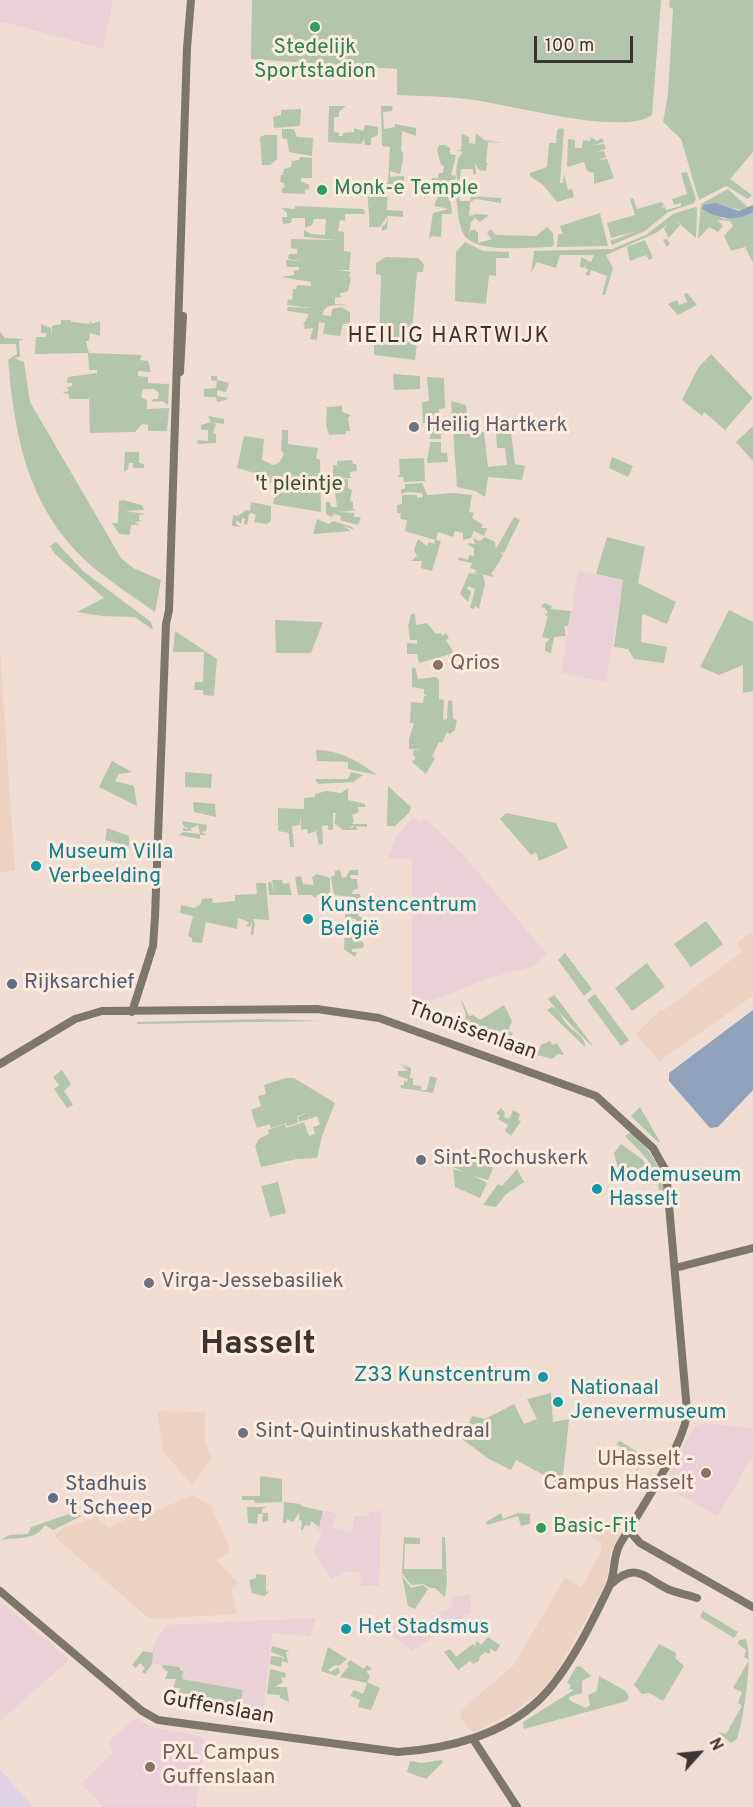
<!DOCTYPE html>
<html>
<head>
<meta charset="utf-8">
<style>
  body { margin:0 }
  #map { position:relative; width:753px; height:1807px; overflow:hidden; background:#efddd3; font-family:Overpass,sans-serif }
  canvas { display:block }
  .north { position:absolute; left:669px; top:1723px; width:60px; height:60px; -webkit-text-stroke:4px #fdebe0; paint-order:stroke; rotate:63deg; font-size:16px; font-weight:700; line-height:24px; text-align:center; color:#3b3430 }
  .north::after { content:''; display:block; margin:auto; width:21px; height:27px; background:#3b3430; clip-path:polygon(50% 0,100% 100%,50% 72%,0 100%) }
  .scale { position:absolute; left:534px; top:36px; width:99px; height:27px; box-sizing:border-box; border:3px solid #3b3430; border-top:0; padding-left:8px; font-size:18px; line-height:21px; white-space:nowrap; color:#3b3430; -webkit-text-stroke:4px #fdebe0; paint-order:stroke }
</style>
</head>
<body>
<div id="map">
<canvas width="753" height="1807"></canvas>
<div class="north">N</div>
<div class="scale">100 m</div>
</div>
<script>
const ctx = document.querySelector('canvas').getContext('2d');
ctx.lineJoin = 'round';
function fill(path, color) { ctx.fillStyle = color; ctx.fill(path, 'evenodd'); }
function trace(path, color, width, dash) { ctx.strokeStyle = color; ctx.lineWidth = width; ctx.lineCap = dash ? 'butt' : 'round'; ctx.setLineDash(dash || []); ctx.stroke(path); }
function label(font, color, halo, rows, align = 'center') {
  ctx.font = font + ' Overpass,sans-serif'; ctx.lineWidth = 6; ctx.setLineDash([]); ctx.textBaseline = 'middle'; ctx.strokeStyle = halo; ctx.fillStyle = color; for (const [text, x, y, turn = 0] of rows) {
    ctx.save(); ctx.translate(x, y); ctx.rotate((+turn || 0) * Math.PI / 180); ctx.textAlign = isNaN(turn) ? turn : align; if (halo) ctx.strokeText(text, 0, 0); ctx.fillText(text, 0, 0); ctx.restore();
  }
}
fill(new Path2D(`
  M0,650l15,221 -15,1z
  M753,931v65l-94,65 -23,-27 25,-25 2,2 80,-60 -6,-8z
  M157,1411l48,1v30l6,17 -19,26 -29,-34z
  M193,1495l18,11 18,41v6l-13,7 23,24 -8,4 6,26 -83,5 -7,-2 -93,-81 9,-8 33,-11 13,11 15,-8 -1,-4 16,-7 5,7z
  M600,1525l20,8 -9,18 -5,32 -51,91 -15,18 -25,19 -37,20h-7l-10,-12 -1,-8 54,-46 51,-87 17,9 18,-33 2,-11 -13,-7 6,-10z`), '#ebd2c3');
fill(new Path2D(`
  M0,0h113l-10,49 -98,-27 -1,2 -4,-1z
  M578,571l45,9 -17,102 -45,-9z
  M413,817l7,5 6,-3 38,37 83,98 -13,12 -45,12 -60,24 -17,-2v-141l-24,-1 8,-21z
  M706,1423l47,5v33l-3,-1 -32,56 -55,-30 31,-59z
  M324,1510l13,4 -6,14 21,4 2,-16h15v-4l12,-1 -2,75h-18l-1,-14h-14l-15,7 -17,-28 8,-20 -8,-2 1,-3 4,1z
  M470,1595l1,18 -59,38 -30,-24 12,-5 13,11 45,-27v-10z
  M0,1601l69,59 -69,61z
  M316,1618l-6,18 -38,-3 -9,83 -24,-4 4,-22 -62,-11 2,-12 -31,-3 1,-19 14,-20z
  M136,1718l19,10 45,8 5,6 -9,65h-92l-23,-23 32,-32 -4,-11z`), '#ead0d7');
fill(new Path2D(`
  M0,1769l33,38h-33z`), '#e0d2e5');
fill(new Path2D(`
  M252,0h409l-9,115c-32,22 -145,-12 -186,-16 -23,-3 -46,-3 -69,-4v-26l-146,-10z
  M670,0h83v152l-23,27 22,16 -4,4 -22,-13 -27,14 -18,-61 -18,-17 5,-28 5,-85 -4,-2z
  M329,106h17l-7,6v5h-5v15l5,1v3h4v-3l11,-1v-4l9,3 2,-6 13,2v8l-7,3v7h-6l-1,-6 -3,5 -33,-2z
  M381,106h12l-1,5 -9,1 1,17 11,-2v-3l21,4v8l-14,-5 -1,20 2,1v9l-3,13 -10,-3v6l14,-1v10l-16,-1 -1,25 16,1v6l-15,-1 -1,13 -5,2v-5l4,-2 2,-9 -8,12h-11c1,-13 -2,-23 -1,-36h5l1,-9 14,1 2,-36 -8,-1z
  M301,109l-1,17 -26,2 -1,-11 8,-2v-5z
  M560,128l4,1 -4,54h3l1,-9 4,16 4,-1 2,8 -17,5 -14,-17 -13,-9v-3l17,-6 2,-24h7l1,-13z
  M282,129h12l3,8 16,1 -1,18 -23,-4 -2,-13 -5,-1z
  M476,133l8,7 19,3 -15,-1 -2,21h4l-3,1 -1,7 -7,-1 -4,-7 1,11h-3v-5h-12l-2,18c-4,-10 -4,-28 4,-35l-7,-2h5l1,-16 7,3v6l6,1z
  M265,135h12v24l-7,6h-8l-2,-28z
  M591,137l6,4 5,-3 2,4 -10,3 10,-1 2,5 -10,3 8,-1 2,6 -8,3 9,-1 7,19 -20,6v-11l-7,-2 -3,-9 -17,5 1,-28 7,1v8h7l1,-8 7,1z
  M445,145l5,3v6l6,1 -5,20 5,1 -1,7 -24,-1 1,-4h6l1,-5h4l1,-7 -3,-1 -4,-15 2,-5z
  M300,157l12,1v20h-11v3l8,4v4l-4,1v4l-23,-1v-5l3,-1 -1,-4 -4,-1 1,-7h2l1,-6 7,-2 1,-6 7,-1z
  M687,172l9,27 -2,4 -26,9 -23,19 -33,14 -2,-4 27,-10 -26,7 -4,-15 28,-8 -5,-16 3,-1 4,11 24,-7 3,2 -3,4 4,-1 1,3 15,-4v-3l-7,2 -2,-6 15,-5 -6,-21z
  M728,189l22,20c-18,5 -31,-13 -48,0l22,10 29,-7v51l-8,-16 -14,4 -7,-15 9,-10 -3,-5 -12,-1 5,6 -5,6 -9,-5 -11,12 3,-35z
  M439,193l11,5 2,16h-10l-1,23 -9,-1 -3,3 4,-26 16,-4 -15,-3z
  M471,196l30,2v5l-25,-4 -6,3 -1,14 8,-2 12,1 -9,7 -5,-4 -4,4 -2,13 2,-5h4l3,3v10l14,-4 -5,-5 3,-5 6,6 40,1 11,-9 6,6 1,12 -3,2c-21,0 -74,7 -87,-12 -6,-10 -6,-26 -8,-37l3,-1 1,4h10z
  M295,206l68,3 2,3v2h-20v7l-5,-1 -2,11 6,1v19l7,1 -2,18h-10l12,2 -2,4 2,2 -3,13 -9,3 3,3 -13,1h6v6l14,1c-13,2 -22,-4 -27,10l9,1 1,-7 9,-2 9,5v12h-7l-3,12 -17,-2 2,-11 -6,-1 -2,18 -7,-1 3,-11 -10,1 2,-3 -2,-1 6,-11 -22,-3 1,-4 24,1 -25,-3 1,-6 4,1 1,-11h3l1,-4 14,1v-4l-30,-5 13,-2v-4l5,-1v-3h-12l-1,-7 16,1 -14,-2 1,-5h8v-5l-6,-1v-9l46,1 -33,-3v-7l7,4 14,1 1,-16h-12l-2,6 -7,3v-10h-13l-1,5 -8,1 -1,-7h5v-4l-5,-5 13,1z
  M695,207l2,1 -1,30 -22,-19 6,6 -13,15 3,3 -3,4 -4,-7 6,-2 -5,-9 4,-5 -12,9 -50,22 7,13 -8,27h-3l5,-19 -16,-6 -2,6 -4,-2 4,-4 -4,-2 1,-5 -2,5 -4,-1 1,-10 10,5 3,-7h-34l-4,13 -19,-6 -6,11 3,-22 78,-2 34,-14 27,-21z
  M600,213l8,33 -51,1 1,-13h5l-3,-8z
  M645,240l8,18 -4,2 -3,-5 -16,6 -3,-14z
  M465,242l18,9 26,1v6h-13v18l-7,-1 -3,29 -31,-3 1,-49z
  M386,257l32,1 6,6 -1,8h-6l-6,71h6l-2,17 -41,-5v-14h5l2,-66 -5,-1v-11z
  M687,293l10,12 -19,10 -10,-11 9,-4 2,5 8,-3 -3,-8z
  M61,320h10v2l19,2v-4l2,4 8,-3v15l-10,-3 -1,8h-3l3,12 53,2 -2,5 8,1 3,11 -13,-1v5l10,1v6l21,1 -1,21 -6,-4 -10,1 1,-3h5l1,-6 -5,-4h-11l-2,8 6,3v9l22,-1 -2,23h-19v-6l-6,-1 -7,8 -45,1 -1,-34h-20v-5l-7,-1 7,-2 -2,-4 5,-1v-3h-5l1,-6 29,-4v-3h-8l-1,-17 -53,1 1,-17h10v-4h-5v-9l10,4 1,9v-11l9,-2z
  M0,332l5,6 19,1 -5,2 1,16 -6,1 10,4 6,40 91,156 12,10 28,12 -6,32c-20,-14 -41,-28 -60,-43 -66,-56 -80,-128 -87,-209l9,-6 -1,-10h-16z
  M711,354l42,44 -28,32 -21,-18 -2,4 -20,-16 16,-32z
  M393,374l27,2v13l-26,1z
  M211,376h6v4l12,3 -3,9 -9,-2v6l11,2 -2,2 -9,2 -1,-5h-12v-8l12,-1 1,-7 -6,-1z
  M427,377l17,1 1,30 -6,1 2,30h-11v-16h-7l-1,-21 7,-1z
  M451,401l15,4 4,29 14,-2 4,35 19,-2 -2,-17h-8l-1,-16 7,-2 -1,-13h7l6,47 10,2 -3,14 -34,-3 -3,20 -10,-6 -18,-4z
  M342,406v6l9,3 -3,3 2,13h-4v3l-17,1 -3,-10 1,-18z
  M208,416l16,3v5l-12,-2 4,2 -3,9 3,1v9l-19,1 1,-4 10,1v-11h-7v-5l10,-3z
  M753,426v35l-17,-19z
  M282,430h6v14l30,4 -2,10 4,2 1,52 -48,-8 4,-20 -24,-5 1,-6 -17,-5 7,-32 20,3 -2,21 11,5 6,-2 5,-9 -3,-4z
  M430,442h11v11h6l1,9 -21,1z
  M125,452h14v11l5,1v4h-11v-5h-4l-1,6 -4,3z
  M612,457l21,9 -5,11 -19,-9z
  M424,458l1,23 -21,1 -1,-5h-6l3,-3 -1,-15z
  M352,460l1,4h3l1,7 -7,1v5l3,1 -20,1v-14h4v-4z
  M348,479v9l4,2 -2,11 3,1v7l4,1 -17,2 14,1v4h7l-3,8 -18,-5 1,-4 -7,-2 -2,3 -6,-3v-12h4l1,5h6l-3,-22 4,-1 -1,-4z
  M422,483l5,12 27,-2 18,2 -3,17 5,1 -2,5 11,7 -2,3h6l-3,8 -10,-5 -3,7 -8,2v-7l-8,-2 -2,6 -15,-5 -2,8 5,1 -9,30 -11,-3 1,-7h-11l6,-5 -3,-6 4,-11 9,7 2,-4 5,2 1,-4 -30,-9 2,-11 -7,-1 1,-6h-4v-8l5,-1v-9h15v3l6,-1 -1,-4 -15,-1 -6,2v-5h4v-5z
  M123,500l19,5 2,5 -19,1 21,3 -7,1v5l4,1 -8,1 4,3h-8l-1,10 -11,-1 -7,-11h6l1,-22z
  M251,502l20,4v15l-4,3 -13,-2 2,-7 -4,-2 -3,1 -2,11 -3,-1 1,-5 -3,-1 -1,6 -4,-4 -1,4 5,3 -9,-1 1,-11 5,1 8,-6 4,1z
  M514,517l6,3 -16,33 -4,-1 3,3c-3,7 -8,13 -12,19l4,3 -22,-4 4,-2 -7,-3 2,-5 -14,-3 1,-3 9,3 1,-5 5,1v-8l-6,-3v-2l7,1 -2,-6 7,3 5,-4 10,5 1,7z
  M317,519l12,5 4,-3 19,6 2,3 -12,-5 9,6 -38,3z
  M607,537l38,10 -7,36 38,19 -9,22 -24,-10 -1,3 -1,25 26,5 -3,16 -30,-4 -6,-10 -14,-2 9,-67 -27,-6z
  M56,542l27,29 68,51 2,8 -18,-13 -33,-1 -25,-4 27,-14 -50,-45 -4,-7z
  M469,573l14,2 2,9 -6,25 -4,-3 -1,3 -4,-1 5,-19 -7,-3 -1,3 4,2 -3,11 -8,-8z
  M544,603l8,3 -1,3 20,2 -3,15h-4l2,10 -12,1 -3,16 -6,-2v-8l5,-4 -8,-2 6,-21 -4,-1 4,-2 -3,-5 -4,-1z
  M729,610l24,12v69l-10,2v-28l-24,10 -19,-8z
  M411,614h4l1,11 11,-2 9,11 5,-1 1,3 4,-3 3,5 -3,2 8,13 -35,10 -2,-9h-10v-11l10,1v-4h-7l-2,-14z
  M275,620l48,2 -12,31h-35z
  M175,631l42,28 -3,37 -11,-1v-5h-9l1,-8h8l1,-30h-31z
  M415,667l3,12 18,-2 3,3v19l5,1 -1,20 4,-1 1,-18 4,-1 1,19 4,1 -2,10 -5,4 -3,-2 -5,11 -3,-1 -7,15 3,1 -9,16 -14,-12 4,-5 -3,-1 1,-6 7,-1h-12v-10l5,-16h-4l1,-21 12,1 1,-7 3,-1 -3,-1v-5l-12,-2v-19z
  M316,750c23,0 43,11 61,25l-29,-6v-7l-31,-1z
  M112,761l20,11 -13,2 -4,7 19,5 3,20 -38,-19z
  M185,772l27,2 -1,14 -26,-1z
  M351,772l12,3 -10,7 -34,2 -3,-2v-3h32z
  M388,786l23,21 -2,6 -14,13h-8z
  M348,788v12l17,4v3h-7l1,5 -7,3 2,7 -3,2h16v3l-15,-1 -3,3 6,-3 3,4h-15l-9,-7 2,-10h-3v17h-5v-5l-6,1 1,18 -4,1 -3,-14 -8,3 -1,-5 -6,1v-17l-1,12 -8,1 2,21h-4l-1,-14 -11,-2v-23l26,1v-11l11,-1v-3l11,-3 15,2z
  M193,802l22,2 1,13 -22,-5z
  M506,813l50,10 12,25 -29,13 -3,-9 -5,3 -31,-36z
  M182,821l25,4 -1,6 -5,1 6,3h-7v4l-21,-4 4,-3 17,2 -2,-9 -8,4 3,2h-10v-3l5,1v-1l-4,-1z
  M107,828l22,8v10l-24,-6z
  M340,870l2,8 4,-1 4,-7h8v5h-8l1,4h6l1,10 -5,1 -1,4h8v11l-4,3h4l-2,8 7,3 -4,16h-7v3h5l5,6 -1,4 -11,1v3h5l-2,5 -11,-8 1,-16 8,-1 1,-8 2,-1v-4l-11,-1v-19l7,3v-5l-18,-2 -3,-18 4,-2v-4z
  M317,874l13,4v17h-13l-1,3 -5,-3h-13l-3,-18 6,-1 2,8 11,1 -2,-8z
  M272,880h10l1,4 6,-1 3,12h-23l-1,-13h3l3,10z
  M256,883h10l3,37 -16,-1 2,5 -2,11h-2l1,-16 -2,8 -4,-1 3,-4 -11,-4 -1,11 -31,-7 -4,21 -10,-1v-4l-4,-2 5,-20 -13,-3 1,-8 13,3 6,-3 2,-6 10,-1 1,5 22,-2v-6l22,-1z
  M706,921l17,23 -32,23 -17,-23z
  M565,953l27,36 -8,7 -26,-36z
  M647,963l18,24 -33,24 -17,-23z
  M595,994l34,46 -8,6 -34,-46z
  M554,995l5,6 34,45c-4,-1 -40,-40 -45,-47z
  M460,997l9,19 4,-1 7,5 24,-15 8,16 -4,10 5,2 -2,3 -16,-6 -4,4 -12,-2 5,-12 -4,9 -16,-6 2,-8z
  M552,1007c8,3 8,8 13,15 8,11 18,10 21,26l-39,-38z
  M264,1019l59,2 -186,3v-2z
  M550,1041l2,4 5,-2 7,12 -6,-1 -6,5 -14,-4 -6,10 9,-20z
  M400,1063l11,5 -1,10h3v7l8,1v4h6l3,-14 7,2 -4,15 -32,-5 -1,-3h4v-4l3,1 1,-3 -10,-3v-5h10l-8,-6 9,4z
  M62,1070l9,14 -7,7 9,14 -6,3 -13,-19 5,-4 -6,-8z
  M286,1078h8l41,25 -13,33 -5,22 -20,1 -36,8 -6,-21 5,-8 9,-4 -1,-4 17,-6 1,4 18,-6 5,14 -3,10 3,-10 6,-2 -2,-7 7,-2 -3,-9 -7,3 -1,-4v4l-10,3 -1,-5 9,-4 -10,3 1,7 -11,3 -1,-3 -15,5 -1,-4 -13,4 -6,-18 10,-4 -3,-10 8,-2 -2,-9z
  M640,1107l20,35 -1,1 -28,-27z
  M501,1108l4,5 -1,4 5,2 4,-9 7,4 -2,6 3,1 -10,15 -6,-5 3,-6 -10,-6 2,-3 -4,-3z
  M631,1132c18,18 30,31 34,58h-6c-2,-24 -17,-37 -34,-54z
  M621,1144l22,16 10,19 -23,1 -12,-12 -4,-15z
  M455,1151l14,6 3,3 2,-4 19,12 -5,12 -14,-4 13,7 -7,15 -25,-11 -2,-18 12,3 -12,-5z
  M517,1169l7,13 -19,13 -9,12 -13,-2 15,-21 4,2z
  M278,1182l8,31 -16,4 -9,-31z
  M551,1393l2,29 16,-3 -7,66 -46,-25 -5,10 -22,-11 -27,-20 10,-23 13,3 29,-15 10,20 13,-5 -10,-20z
  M620,1441l25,16 -18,32 12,-24 -5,-3 3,-6 -21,-12z
  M260,1476l22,3v23l-26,1 -3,-3h-11v-4h18z
  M284,1502l16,2 1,2 22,5 -4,16 -8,-6 -1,5 -5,-1 -2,5h-2l1,-9 -3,-1v-7l-6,9 -6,-3 -1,4h-3z
  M247,1507h20l-5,2v4h6v8l-6,1 1,-8h-5l-1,10 -9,-1z
  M72,1513l10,3 -29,14 -8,-5c-9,16 -29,12 -45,15l10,-5 18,-1 3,-7z
  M501,1513l2,6 15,-6 12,1v10l-9,2 -3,-10 -31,9 -1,-3z
  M404,1537l16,1v6h-15l-1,25h38v-32h3l2,44 -2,16 -10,-9h-5l-7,-4 -12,1 -9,-12z
  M256,1574l10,1v16l3,1 -5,4 -12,-3 -3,-13 7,-2z
  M402,1576l9,12 12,-3 5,4 -13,20 -7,-3z
  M703,1611l35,21 -4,6 -34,-21z
  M488,1637l12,8 -4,7 -7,-4 2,4 -3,2 -2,-2 -6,4 -1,5 -6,3 -3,-3 -12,9 -14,-18 6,-3 6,8 17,-13 2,2 2,-5 4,4z
  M746,1639c7,19 -2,78 -9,100l-6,4 -13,-11 8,2 16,-28 -4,-3 4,-11 -9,-4 16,-28 -5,-3 2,-7 -8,-6 1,-4z
  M659,1644l17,9 -1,5 9,8 -21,35 -14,-8 -7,1 -8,-9z
  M272,1646l18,5 -4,1 2,11 -6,-2 -1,6 -11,-3 1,-8 11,1 1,3 1,-3 -13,-5z
  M328,1647l19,12 -8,7 -4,-1 -7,5 3,2 7,-5 2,5 -4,4 -15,-5z
  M143,1651l10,2 -1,11 -7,10 -3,-2 3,-4 -5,-5 -4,5 -4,-3z
  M350,1660l14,9 3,-4 5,4 -6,2 4,5 -3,6 13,6 -9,22 -13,-3 2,-7 -10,-4 4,-6 9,4 4,-11 -27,-6 9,-11 -2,-2z
  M163,1665l17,2v3l3,1 -1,8 61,11 -4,22 -63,-9 4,-15h-7l3,-9h-11l3,-7 -6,-5z
  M580,1666l11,10 -9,5v12l-13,4v3l17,8 4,-3 -2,-10 9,-4 2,-15 27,15 3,6 -2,4 -103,28 -1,-7 51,-32 -5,-1 2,-4 -4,-2 9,-16z
  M270,1669l16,4 -1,5 -4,-1 2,5 -8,5h12l2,15 -9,-4v-3l-13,-1z
  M442,1760l1,2 -17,17 -19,-7 3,-11 11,2z`), '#b4c5ad');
fill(new Path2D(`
  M716,203l23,8 14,-6v7c-17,10 -35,7 -51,-3l2,-4z
  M753,1010v80l-35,37 -8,1 -41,-47v-8z`), '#8fa1bb');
trace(new Path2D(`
  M180,372l3,-56
  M132,1012l21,-66 2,-29 11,-293 3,-14 18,-562 4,-48
  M0,1064l75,-45 27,-8 215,-2 62,9 217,78 57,52 13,23 21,240c0,30 -50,104 -67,133 -8,14 -4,29 -11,43 -17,35 -41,85 -69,112 -37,36 -92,50 -142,53l-240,-32 -16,-9 -142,-120
  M675,1268l78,-20
  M630,1526l3,9 7,8 113,64
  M611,1584c26,-24 34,-5 59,6 8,3 18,5 27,8
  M473,1739l44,68`), '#7c776a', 8);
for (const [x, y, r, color] of [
  [315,27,6,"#2e9e5b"],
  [322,190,6,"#2e9e5b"],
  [414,427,6,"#6b7280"],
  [438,665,6,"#8d6e63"],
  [36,866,6,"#0f9aa8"],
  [308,919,6,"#0f9aa8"],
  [12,984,6,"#5c6f8a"],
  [421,1160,6,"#6b7280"],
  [597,1189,6,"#0f9aa8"],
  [149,1283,6,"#6b7280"],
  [543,1377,6,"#0f9aa8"],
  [558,1402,6,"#0f9aa8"],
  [243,1433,6,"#6b7280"],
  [706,1473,6,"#8d6e63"],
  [53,1498,6,"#5c6f8a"],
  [541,1528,6,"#2e9e5b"],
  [346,1629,6,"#0f9aa8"],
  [150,1767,6,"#8d6e63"]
]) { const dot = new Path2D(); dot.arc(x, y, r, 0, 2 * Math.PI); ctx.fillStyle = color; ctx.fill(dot); trace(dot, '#fdebe0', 2); }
label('21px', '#27864d', '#fdebe0', [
  ["Stedelijk",315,49,"center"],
  ["Sportstadion",315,73,"center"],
  ["Monk-e Temple",334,190],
  ["Basic-Fit",553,1528]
], 'left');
label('21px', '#5b616d', '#fdebe0', [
  ["Heilig Hartkerk",426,427],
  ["Sint-Rochuskerk",433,1160],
  ["Virga-Jessebasiliek",161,1283],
  ["Sint-Quintinuskathedraal",255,1433]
], 'left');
label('21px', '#39562c', '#fdebe0', [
  ["'t pleintje",299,486]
]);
label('21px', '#785e54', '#fdebe0', [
  ["Qrios",450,665],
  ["UHasselt -",694,1461,"right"],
  ["Campus Hasselt",694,1485,"right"],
  ["PXL Campus",162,1755],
  ["Guffenslaan",162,1779]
], 'left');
label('21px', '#0d838f', '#fdebe0', [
  ["Museum Villa",48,854],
  ["Verbeelding",48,878],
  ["Kunstencentrum",320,907],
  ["België",320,931],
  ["Modemuseum",609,1177],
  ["Hasselt",609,1201],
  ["Z33 Kunstcentrum",531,1377,"right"],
  ["Nationaal",570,1390],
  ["Jenevermuseum",570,1414],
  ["Het Stadsmus",358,1629]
], 'left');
label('21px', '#4e5e75', '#fdebe0', [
  ["Rijksarchief",24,984],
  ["Stadhuis",65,1486],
  ["'t Scheep",65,1510]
], 'left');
label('21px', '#3b3430', '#fdebe0', [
  ["Thonissenlaan",472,1032,20],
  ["Guffenslaan",218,1709,10]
]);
ctx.letterSpacing = '1.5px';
label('22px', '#3b3430', '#fdebe0', [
  ["HEILIG HARTWIJK",449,338]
]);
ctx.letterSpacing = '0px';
label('bold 33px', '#3b3430', '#fdebe0', [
  ["Hasselt",258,1346]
]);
</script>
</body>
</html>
